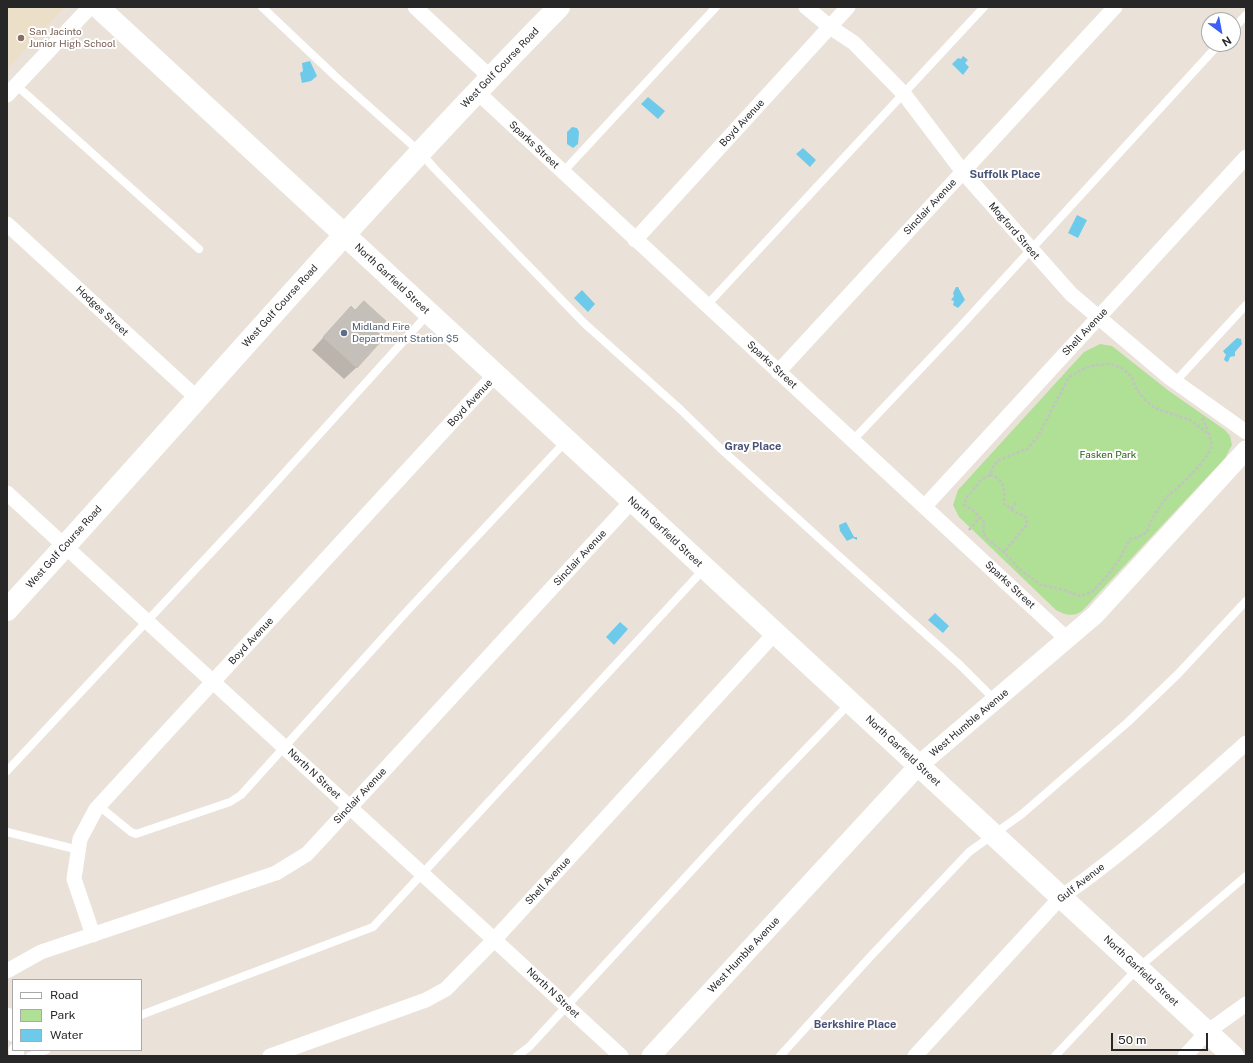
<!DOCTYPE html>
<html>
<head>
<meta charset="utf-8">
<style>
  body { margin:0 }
  #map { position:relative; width:1253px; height:1063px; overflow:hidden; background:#eae2d9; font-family:"Public Sans",sans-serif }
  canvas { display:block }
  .frame { position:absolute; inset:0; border:8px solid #272727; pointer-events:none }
  .legend { position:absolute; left:12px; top:979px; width:130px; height:72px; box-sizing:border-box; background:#fff; border:1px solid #a9a9a9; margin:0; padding:5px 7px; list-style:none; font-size:12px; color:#272727 }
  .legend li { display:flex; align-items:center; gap:8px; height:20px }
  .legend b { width:20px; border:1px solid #a9a9a9 }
  .north { position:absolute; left:1201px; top:12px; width:40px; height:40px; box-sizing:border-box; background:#fff; border:1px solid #a9a9a9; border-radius:50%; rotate:148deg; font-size:11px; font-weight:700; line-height:16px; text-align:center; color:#272727 }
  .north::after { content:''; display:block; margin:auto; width:14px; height:18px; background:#3c60f3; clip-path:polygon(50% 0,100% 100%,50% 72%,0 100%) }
  .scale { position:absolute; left:1111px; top:1033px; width:97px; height:18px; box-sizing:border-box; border:2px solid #272727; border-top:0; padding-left:5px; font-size:12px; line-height:14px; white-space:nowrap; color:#272727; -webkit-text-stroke:3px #fff; paint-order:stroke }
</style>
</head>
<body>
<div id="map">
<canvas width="1253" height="1063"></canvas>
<div class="frame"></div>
<ul class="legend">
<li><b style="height:5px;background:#fff"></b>Road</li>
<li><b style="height:11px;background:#b0df96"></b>Park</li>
<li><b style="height:11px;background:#6ecaea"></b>Water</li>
</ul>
<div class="north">N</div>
<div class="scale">50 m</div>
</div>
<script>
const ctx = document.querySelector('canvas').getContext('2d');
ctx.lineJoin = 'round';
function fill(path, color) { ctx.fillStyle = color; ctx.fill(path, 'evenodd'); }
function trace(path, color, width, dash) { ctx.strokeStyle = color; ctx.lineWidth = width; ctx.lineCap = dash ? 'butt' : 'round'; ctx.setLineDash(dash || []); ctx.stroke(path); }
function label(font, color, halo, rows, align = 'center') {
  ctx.font = font + ' "Public Sans",sans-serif'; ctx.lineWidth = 4; ctx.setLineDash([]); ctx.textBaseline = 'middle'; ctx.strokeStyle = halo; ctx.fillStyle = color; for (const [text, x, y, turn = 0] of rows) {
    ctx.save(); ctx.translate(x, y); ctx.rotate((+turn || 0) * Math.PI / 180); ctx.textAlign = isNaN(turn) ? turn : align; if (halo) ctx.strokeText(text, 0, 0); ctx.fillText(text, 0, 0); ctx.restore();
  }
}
fill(new Path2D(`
  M7,7h58l-58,62z`), '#ebdfc8');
fill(new Path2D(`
  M1100,344l12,2 57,45 56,39 5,6 2,9 -7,13 -141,151c-9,9 -19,6 -28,1l-97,-93 -6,-12 5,-15 126,-138z`), '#b0df96');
fill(new Path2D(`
  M963,56l5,4 -3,3 4,4 -6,8 -11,-11 6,-6 3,1z
  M310,61l7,15 -6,5 -9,2 -2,-10 3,-2 -1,-8z
  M648,97l17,14 -7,8 -17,-15z
  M572,127l5,1 2,4 -1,12 -5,4 -6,-4v-12z
  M803,148l13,12 -6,7 -14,-13z
  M1077,215l10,5 -9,18 -10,-5z
  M956,287h2l7,13 -7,8 -5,-3 1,-4 -3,-1 3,-4 -1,-3z
  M582,290l13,14 -7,8 -14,-14z
  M1237,338l4,1 1,5 -7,8v4l-5,1 -2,5 -3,-1 -1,-2 2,-4 -3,-4z
  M846,522l8,15h3v3l-4,-2 -6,3 -7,-10 -1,-6z
  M935,613l14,13 -6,7 -15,-13z
  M620,622l8,7 -14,16 -8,-8z`), '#6ecaea');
fill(new Path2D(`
  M339,320l36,11 -18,36 -13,12 -32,-29z`), '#0003');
const building = new Path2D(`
  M364,301l22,20 -10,10 8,7 -27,30 -34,-31 28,-31 4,4z`);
fill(building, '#c5bfb9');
trace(building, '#c4beb3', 1);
trace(new Path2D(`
  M1202,418c3,5 11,23 9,29 -2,11 -26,34 -35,42 -3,3 -7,5 -9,8 -8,10 -16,22 -20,35l-11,6 -6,1 -11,21 -12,16 -15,16 -13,4 -17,-7 -21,-4 -22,-16 -15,-17 -16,-12 -5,-7 1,-11 -11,-12 -9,-5 3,-8 15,-18 8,-4 4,-10 5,-5 28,-11 10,-11 32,-61 14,-8 13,-4 15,-1 11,4 9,8 6,14 9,11 9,7 37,13 15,12
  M990,475c15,3 15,16 14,29l11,8 9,4 3,3 -1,7 -22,26
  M1011,509l6,-7
  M969,530l10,-12`), '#c3c3c3', 2.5, [3, 2]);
trace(new Path2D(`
  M262,7l74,70 84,75 14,16 150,155 97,87 39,38 121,110 119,107 35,35
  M1233,29l13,-14
  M16,85l183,164
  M563,172l153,-165
  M707,305l277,-298
  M1175,382l71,-77
  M854,439l106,-112 259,-283
  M7,771l242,-259 179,-198
  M99,806l32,26 5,2 94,-32 11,-7 167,-185 158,-169
  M7,832l72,18
  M141,1015l232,-88 331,-358
  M30,1056l16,-6
  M517,1056l12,-9 223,-242 98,-102
  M780,1056l89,-98 100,-106 53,-38 106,-92 50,-48 68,-73
  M1055,1056l83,-88 108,-92`), '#fff', 8);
trace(new Path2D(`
  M415,7l75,70
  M806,7l24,20 24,16 50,51 59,78 108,122 99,84 76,54
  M476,91l591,548
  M7,95l83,-88
  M7,224l190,174
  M635,240l213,-233
  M778,372l337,-365
  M7,493l614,563
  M925,506l321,-349
  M93,935l-19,-56 6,-40 16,-30 399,-434
  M7,971l34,-19 235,-79 31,-19 325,-353
  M7,1015l6,19
  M16,1050l1,6
  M270,1056l156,-56 20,-11 48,-49 281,-307
  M915,1056l146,-159c65,-45 126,-101 185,-154
  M1185,1056l22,-24 39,-28`), '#fff', 15);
trace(new Path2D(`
  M651,1056l268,-291 176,-150 151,-165`), '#fff', 19);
trace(new Path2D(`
  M98,7l1135,1049
  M7,610c184,-201 361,-409 552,-603`), '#fff', 22);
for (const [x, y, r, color] of [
  [21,38,4,"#8d6e63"],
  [344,333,4,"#5c6f8a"]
]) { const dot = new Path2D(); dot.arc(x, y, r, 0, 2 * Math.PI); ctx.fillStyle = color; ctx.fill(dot); trace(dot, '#fff', 1.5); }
label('10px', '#785e54', '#fff', [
  ["San Jacinto",29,32],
  ["Junior High School",29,44]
], 'left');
label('10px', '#272727', '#fff', [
  ["West Golf Course Road",500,68,-46],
  ["Boyd Avenue",742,123,-47],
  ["Sparks Street",534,145,43],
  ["Sinclair Avenue",930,207,-47],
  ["Mogford Street",1014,231,49],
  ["North Garfield Street",392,279,43],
  ["West Golf Course Road",280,306,-48],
  ["Hodges Street",102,311,43],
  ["Shell Avenue",1085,332,-47],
  ["Sparks Street",772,365,43],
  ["Boyd Avenue",470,403,-47],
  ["North Garfield Street",665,532,43],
  ["West Golf Course Road",64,547,-48],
  ["Sinclair Avenue",580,558,-47],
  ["Sparks Street",1010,585,43],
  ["Boyd Avenue",251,641,-47],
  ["West Humble Avenue",969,723,-40],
  ["North Garfield Street",903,751,43],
  ["North N Street",314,774,43],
  ["Sinclair Avenue",360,796,-47],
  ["Shell Avenue",548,881,-47],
  ["Gulf Avenue",1081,883,-38],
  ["West Humble Avenue",744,955,-47],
  ["North Garfield Street",1141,971,43],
  ["North N Street",553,993,43]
]);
label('10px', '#4e5e75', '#fff', [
  ["Midland Fire",352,327],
  ["Department Station $5",352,339]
], 'left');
label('10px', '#2a601b', '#fff', [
  ["Fasken Park",1108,455]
]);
label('bold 11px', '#4a5276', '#fff', [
  ["Suffolk Place",1005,175],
  ["Gray Place",753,447],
  ["Berkshire Place",855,1025]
]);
</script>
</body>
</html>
